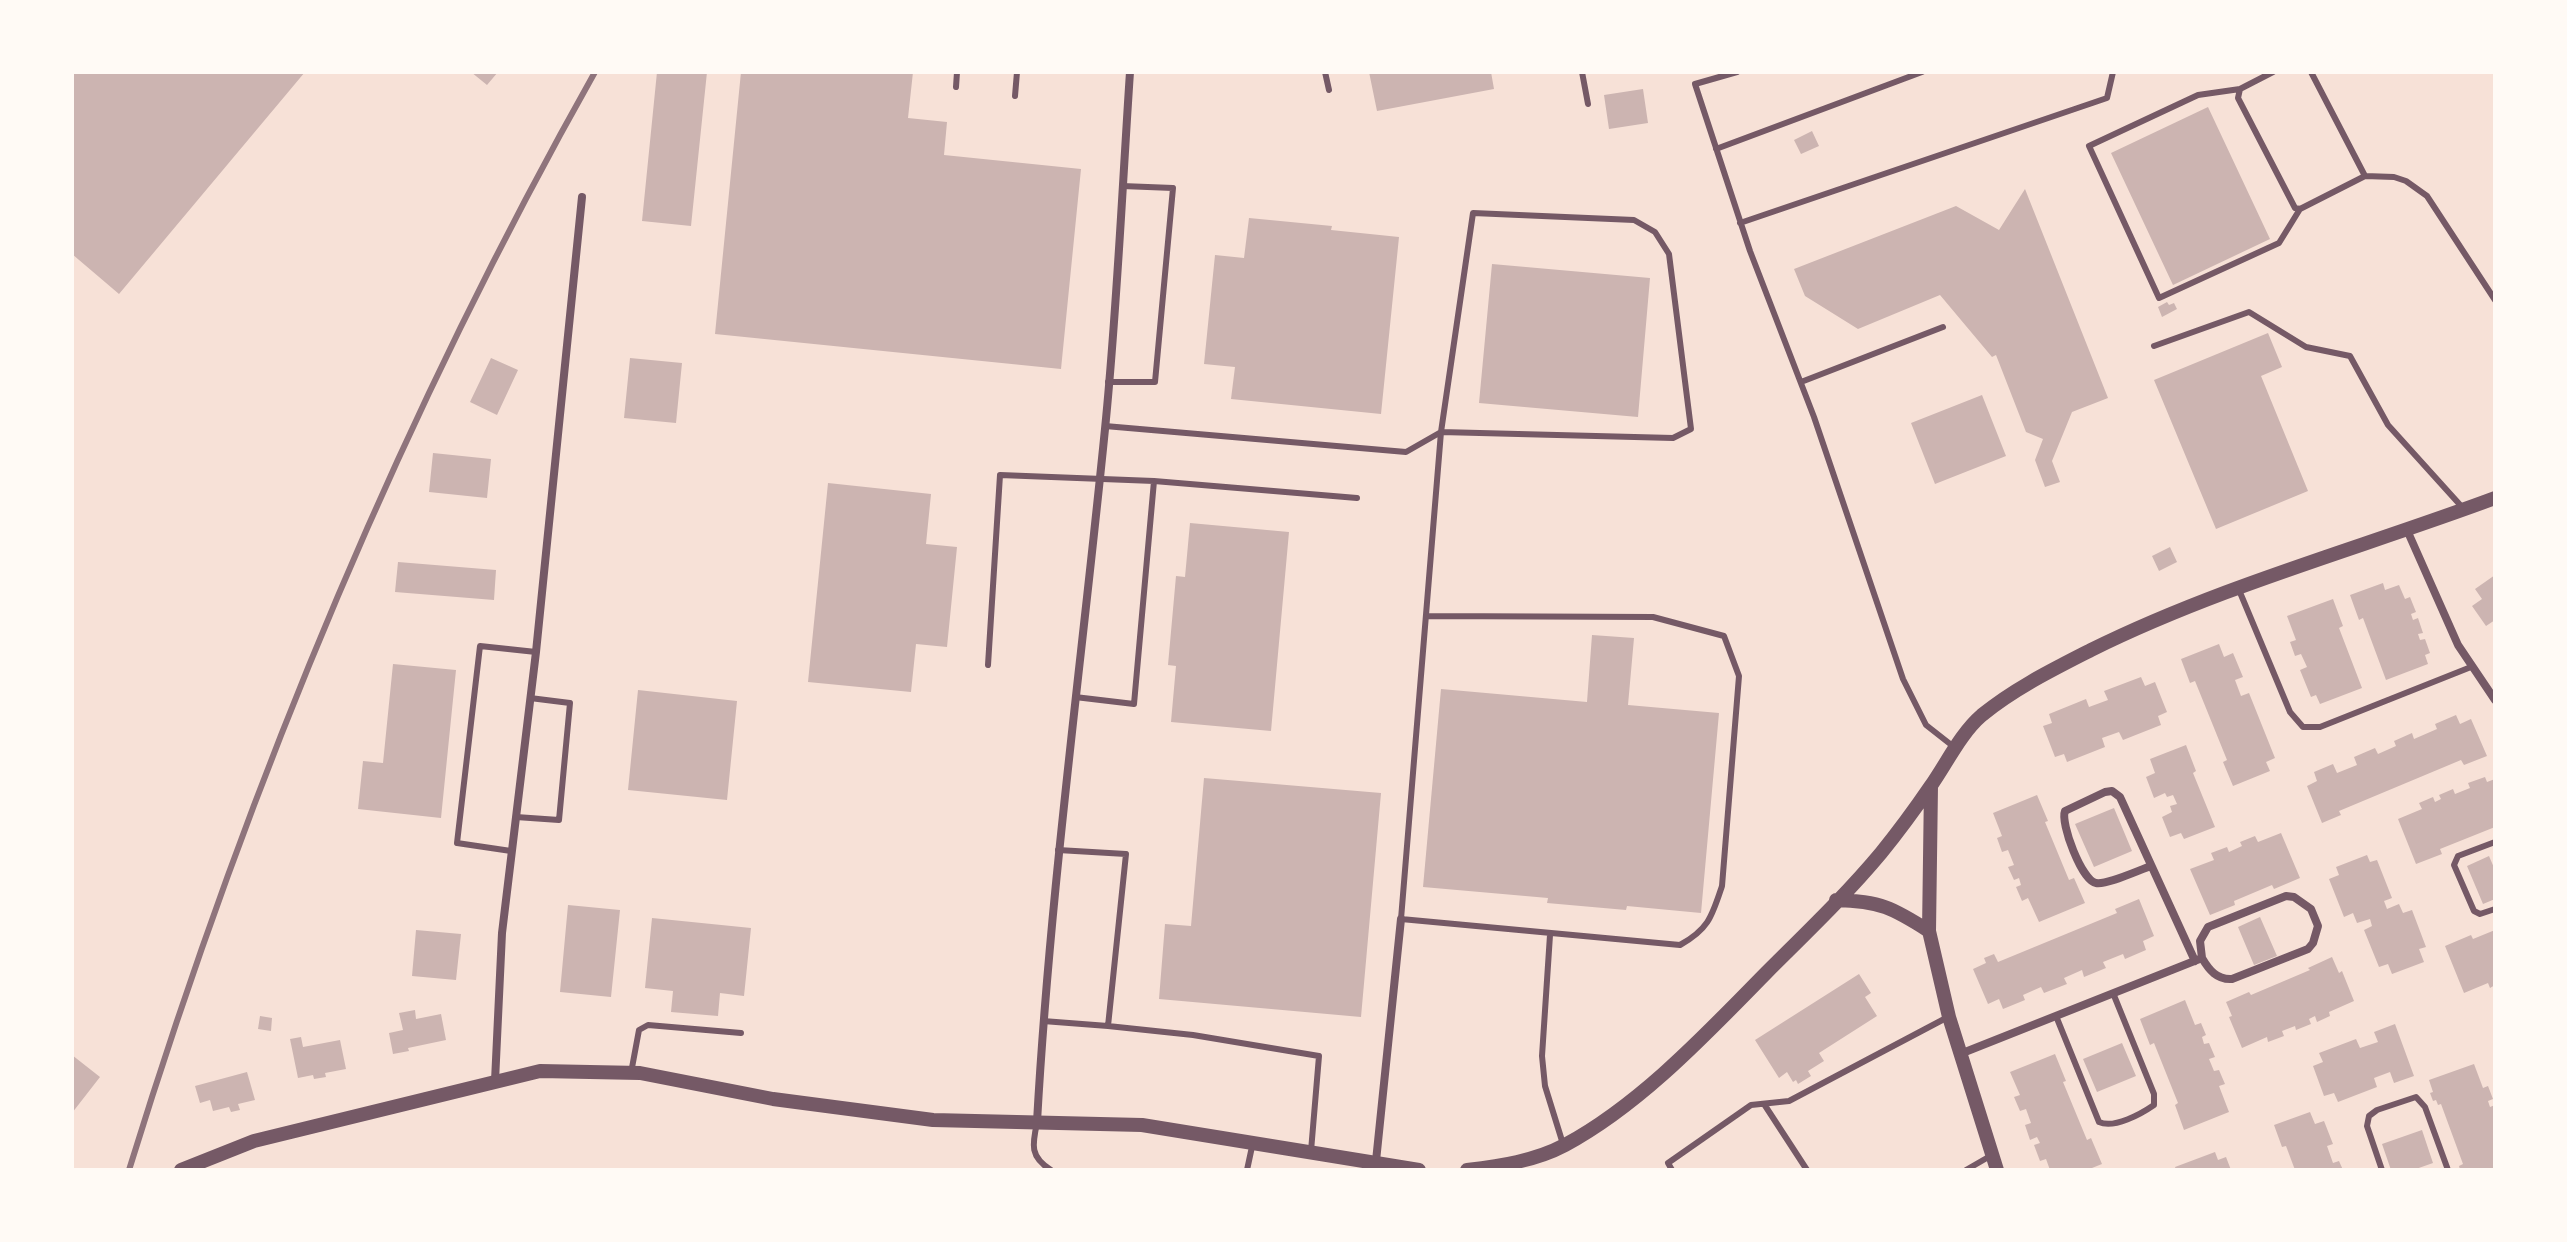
<!DOCTYPE html>
<html>
<head>
<meta charset="utf-8">
<style>
  body { margin:0 }
  #map { position:relative; width:2567px; height:1242px; overflow:hidden; background:#f7e1d7; font-family:"Exo 2",sans-serif }
  canvas { display:block }
  .frame { position:absolute; inset:0; border:74px solid #fffaf5; pointer-events:none }
</style>
</head>
<body>
<div id="map">
<canvas width="2567" height="1242"></canvas>
<div class="frame"></div>
</div>
<script>
const ctx = document.querySelector('canvas').getContext('2d');
ctx.lineJoin = 'round';
function fill(path, color) { ctx.fillStyle = color; ctx.fill(path, 'evenodd'); }
function trace(path, color, width, dash) { ctx.strokeStyle = color; ctx.lineWidth = width; ctx.lineCap = dash ? 'butt' : 'round'; ctx.setLineDash(dash || []); ctx.stroke(path); }
fill(new Path2D(`
  M72,72h233l-186,222 -47,-40z
  M471,72h27l-11,13z
  M657,72h50l-16,154 -49,-5z
  M741,72h172l-5,46 39,4 -3,33 137,14 -20,200 -346,-35z
  M1369,72h122l3,17 -117,22z
  M1643,89l5,34 -39,6 -5,-34z
  M2208,107l62,132 -97,46 -62,-132z
  M1812,131l7,15 -18,8 -7,-14z
  M2025,189l83,209 -36,14 -20,49 8,21 -15,5 -10,-27 8,-21 -17,-7 -30,-77 -4,2 -52,-62 -82,34 -53,-33 -11,-27 162,-63 43,24z
  M1249,218l83,8 -1,4 68,7 -18,177 -150,-15 4,-32 -31,-3 11,-109 29,3z
  M1492,264l158,14 -12,139 -159,-14z
  M2167,302l2,3 5,-2 3,6 -15,8 -4,-10z
  M2268,333l14,34 -21,9 47,115 -92,38 -62,-149z
  M491,358l27,12 -21,45 -27,-13z
  M630,358l52,5 -6,60 -52,-5z
  M1982,395l24,61 -71,28 -24,-61z
  M433,453l58,6 -4,39 -58,-6z
  M828,483l103,11 -5,50 31,3 -10,100 -31,-3 -5,48 -103,-10z
  M1190,523l99,9 -18,199 -100,-9 5,-56 -8,-1 8,-89 9,1z
  M2170,547l7,15 -18,9 -7,-15z
  M398,562l98,8 -2,30 -99,-8z
  M2495,575v45l-9,6 -14,-20 10,-7 -7,-10z
  M2383,583l2,7 14,-5 6,14 5,-2 6,15 -5,2 2,6 5,-2 5,15 -5,1 2,6 5,-1 5,14 -5,2 3,9 -42,16 -23,-62 -4,2 -9,-25z
  M2333,599l10,27 -4,2 23,60 -42,16 -4,-9 -5,2 -11,-27 7,-3 -6,-13 -6,2 -5,-14 6,-2 -9,-24z
  M1592,635l42,3 -6,67 91,8 -18,200 -74,-7 -1,4 -79,-7 1,-5 -125,-11 18,-198 146,13z
  M2219,644l5,13 9,-4 10,24 -8,3 6,16 8,-3 26,65 -9,4 4,9 -37,15 -10,-24 4,-2 -32,-79 -5,2 -9,-24z
  M393,664l63,6 -15,148 -83,-9 5,-48 20,2z
  M2141,677l4,9 10,-4 12,30 -9,4 3,9 -38,15 -4,-8 -17,6 3,9 -38,15 -3,-8 -9,3 -12,-31 9,-3 -3,-9 37,-15 3,8 19,-7 -4,-9z
  M638,690l99,11 -10,99 -99,-10z
  M2456,715l4,9 11,-5 16,37 -23,9 -3,-5 -122,51 2,4 -19,8 -15,-37 10,-5 -3,-9 19,-8 4,9 20,-8 -3,-8 21,-9 3,6 18,-8 -2,-5 18,-8 2,6 23,-10 -2,-5z
  M2186,745l10,26 -3,2 22,54 -31,12 -3,-6 -11,4 -8,-20 10,-5 -2,-6 7,-2 -4,-9 -6,2 -2,-4 -11,5 -8,-21 9,-4 -5,-14z
  M2485,777l2,5 8,-3v48l-55,22 2,5 -26,10 -18,-45 24,-10 -3,-6 14,-6 2,5 6,-3 -2,-4 14,-6 2,5 15,-6 -2,-5z
  M1204,778l177,15 -20,224 -202,-18 6,-75 26,2z
  M2037,795l11,26 -3,1 24,58 5,-2 11,25 -46,19 -11,-24 -6,3 -6,-14 5,-2 -2,-7 -5,2 -6,-13 6,-2 -6,-15 -6,2 -5,-14 5,-2 -9,-23z
  M2114,808l18,43 -38,16 -19,-43z
  M2281,833l19,45 -26,11 -2,-4 -38,16 1,4 -25,10 -20,-46 24,-9 -3,-7 16,-6 2,5 13,-6 -2,-4 15,-6 3,6z
  M2367,855l3,7 7,-2 15,38 -8,3 3,8 12,-5 4,9 9,-3 14,37 -7,2 5,13 -32,12 -4,-10 -9,3 -15,-37 8,-4 -2,-7 -13,4 -4,-10 -9,4 -15,-38 10,-4 -3,-8z
  M2489,856l6,14v29l-12,5 -16,-38z
  M2139,899l15,37 -11,5 3,9 -21,9 -2,-5 -20,8 3,6 -22,9 -2,-7 -18,8 3,6 -23,9 -3,-6 -18,8 2,5 -22,9 -4,-10 -11,5 -15,-35 13,-6 -2,-5 10,-4 4,8 119,-49 -2,-4z
  M568,905l52,5 -9,87 -51,-5z
  M2260,917l17,39 -23,9 -16,-38z
  M652,918l99,10 -7,68 -24,-3 -2,23 -47,-4 2,-21 -28,-3z
  M416,930l45,4 -5,46 -44,-4z
  M2495,930v55l-5,3 -2,-5 -24,10 -19,-47 26,-11 2,4z
  M2332,957l7,16 3,-2 12,30 -25,11 1,4 -13,6 -2,-6 -6,3 2,5 -15,6 -1,-4 -13,5 2,5 -16,6 -1,-5 -25,11 -13,-31 3,-1 -6,-14 23,-10 2,3 59,-25 -2,-2z
  M1859,974l12,19 -6,4 12,19 -58,37 5,8 -16,10 3,5 -13,8 -2,-4 -3,2 -6,-10 -8,6 -24,-38z
  M2185,1000l10,25 6,-2 5,12 -4,2 2,7 5,-1 6,14 -6,2 5,12 5,-1 6,14 -6,2 10,26 -45,18 -9,-25 3,-2 -24,-60 -4,2 -10,-26z
  M415,1010l1,9 25,-5 5,26 -38,8 1,3 -16,3 -4,-21 14,-3 -4,-17z
  M260,1016l12,2 -1,13 -13,-2z
  M2395,1024l19,52 -20,7 -4,-11 -16,6 3,9 -39,15 -4,-9 -10,3 -11,-30 10,-4 -4,-9 37,-14 4,9 18,-6 -4,-10z
  M301,1037l2,10 37,-7 6,29 -21,4 1,4 -12,2 -1,-4 -15,3 -8,-39z
  M2122,1043l14,33 -39,16 -14,-33z
  M2055,1054l11,27 -3,1 24,58 4,-2 11,26 -15,6h-37l-4,-11 -6,2 -6,-16 6,-2 -3,-6 -7,3 -5,-15 6,-2 -5,-14 -6,2 -6,-14 6,-2 -10,-23z
  M72,1055l28,22 -28,36z
  M2474,1064l9,24 5,-2 5,13 -5,2 2,6 5,-2v65h-35l-1,-4 4,-2 -22,-60 -3,1 -2,-5 -3,1 -3,-8 3,-1 -4,-12z
  M247,1072l8,28 -17,4 2,6 -9,2 -2,-5 -16,4 -3,-11 -10,3 -5,-17z
  M2310,1112l5,12 9,-3 9,23 -6,2 6,17 6,-2 4,9h-48l-9,-24 -4,1 -8,-22z
  M2422,1130l11,33 -20,7h-22l-9,-26z
  M2215,1152l3,8 8,-3 5,13h-55l-1,-3z`), '#ccb4b1');
trace(new Path2D(`
  M1325,72l4,18
  M1582,72l6,32
  M1737,72l-42,12 55,167 64,166 89,262 23,46 28,22
  M2273,72l-33,17 -2,9 57,110 5,1 65,-33 29,1 12,4 21,15 68,104
  M2311,72l54,104
  M956,87l1,-15
  M2240,89l-42,6 -109,51 70,152 120,-55 21,-34
  M1015,96l2,-24
  M1716,149l206,-77
  M1740,223l367,-125 6,-26
  M2154,346l95,-34 57,35 44,9 38,69 74,82
  M1108,382h47l18,-194 -51,-2
  M1801,382l142,-55
  M1105,426l301,26 35,-20 32,-219 161,7 21,12 14,22 22,175 -18,9 -232,-6 -40,487 279,26c29,-16 32,-29 42,-59l17,-210 -15,-40 -71,-19 -227,-1
  M1154,481l203,17
  M2239,590l51,122 13,15h17l151,-60
  M988,665l12,-190 154,6 -20,223 -59,-7
  M516,817l43,3 11,-117 -40,-5
  M2495,842l-37,14 -4,9 20,46 6,3 15,-5
  M511,851l-54,-8 23,-197 56,6
  M1550,935l-8,121 3,30 18,58
  M2056,1016l43,106c15,7 42,-8 55,-17v-11l-41,-101
  M1043,1021l65,5 18,-172 -68,-4
  M1108,1026l85,9 126,21 -8,95
  M631,1073l8,-43 9,-5 93,8
  M1764,1104l43,66
  M1037,1123c-5,22 -7,34 14,47
  M1247,1170l6,-28
  M1672,1170l-4,-7 83,-58 38,-4 159,-84
  M1966,1170l26,-15
  M2382,1170l-15,-44 2,-10 8,-6 39,-13 9,10 23,63`), '#755966', 6);
trace(new Path2D(`
  M2407,530l51,115 37,55
  M2151,866c-12,4 -44,19 -55,17 -14,-2 -36,-60 -31,-72l40,-19 7,-1 8,6 75,164
  M1960,1054l242,-96c7,12 15,22 30,21l76,-30 5,-6 5,-17 -7,-17 -17,-12 -8,-1 -78,31 -8,14 2,17
  M495,1081l7,-148 34,-281 46,-455
  M1037,1122c13,-232 45,-462 68,-693 12,-119 17,-238 25,-357
  M1376,1161l25,-242`), '#755966', 8);
trace(new Path2D(`
  M1931,786l-2,145 20,86 48,153
  M1836,900c44,1 57,8 93,31
  M181,1170l73,-29 286,-70 100,2 133,26 160,21 209,5 277,45
  M1467,1170c33,-4 68,-9 98,-25 76,-41 142,-112 202,-173 39,-39 79,-77 114,-119 17,-21 34,-44 49,-66 17,-24 30,-53 52,-72 33,-27 72,-46 109,-65 129,-64 270,-102 404,-152`), '#755966', 14);
trace(new Path2D(`
  M129,1170c117,-379 271,-752 466,-1098`), '#8f747c', 6);
</script>
</body>
</html>
